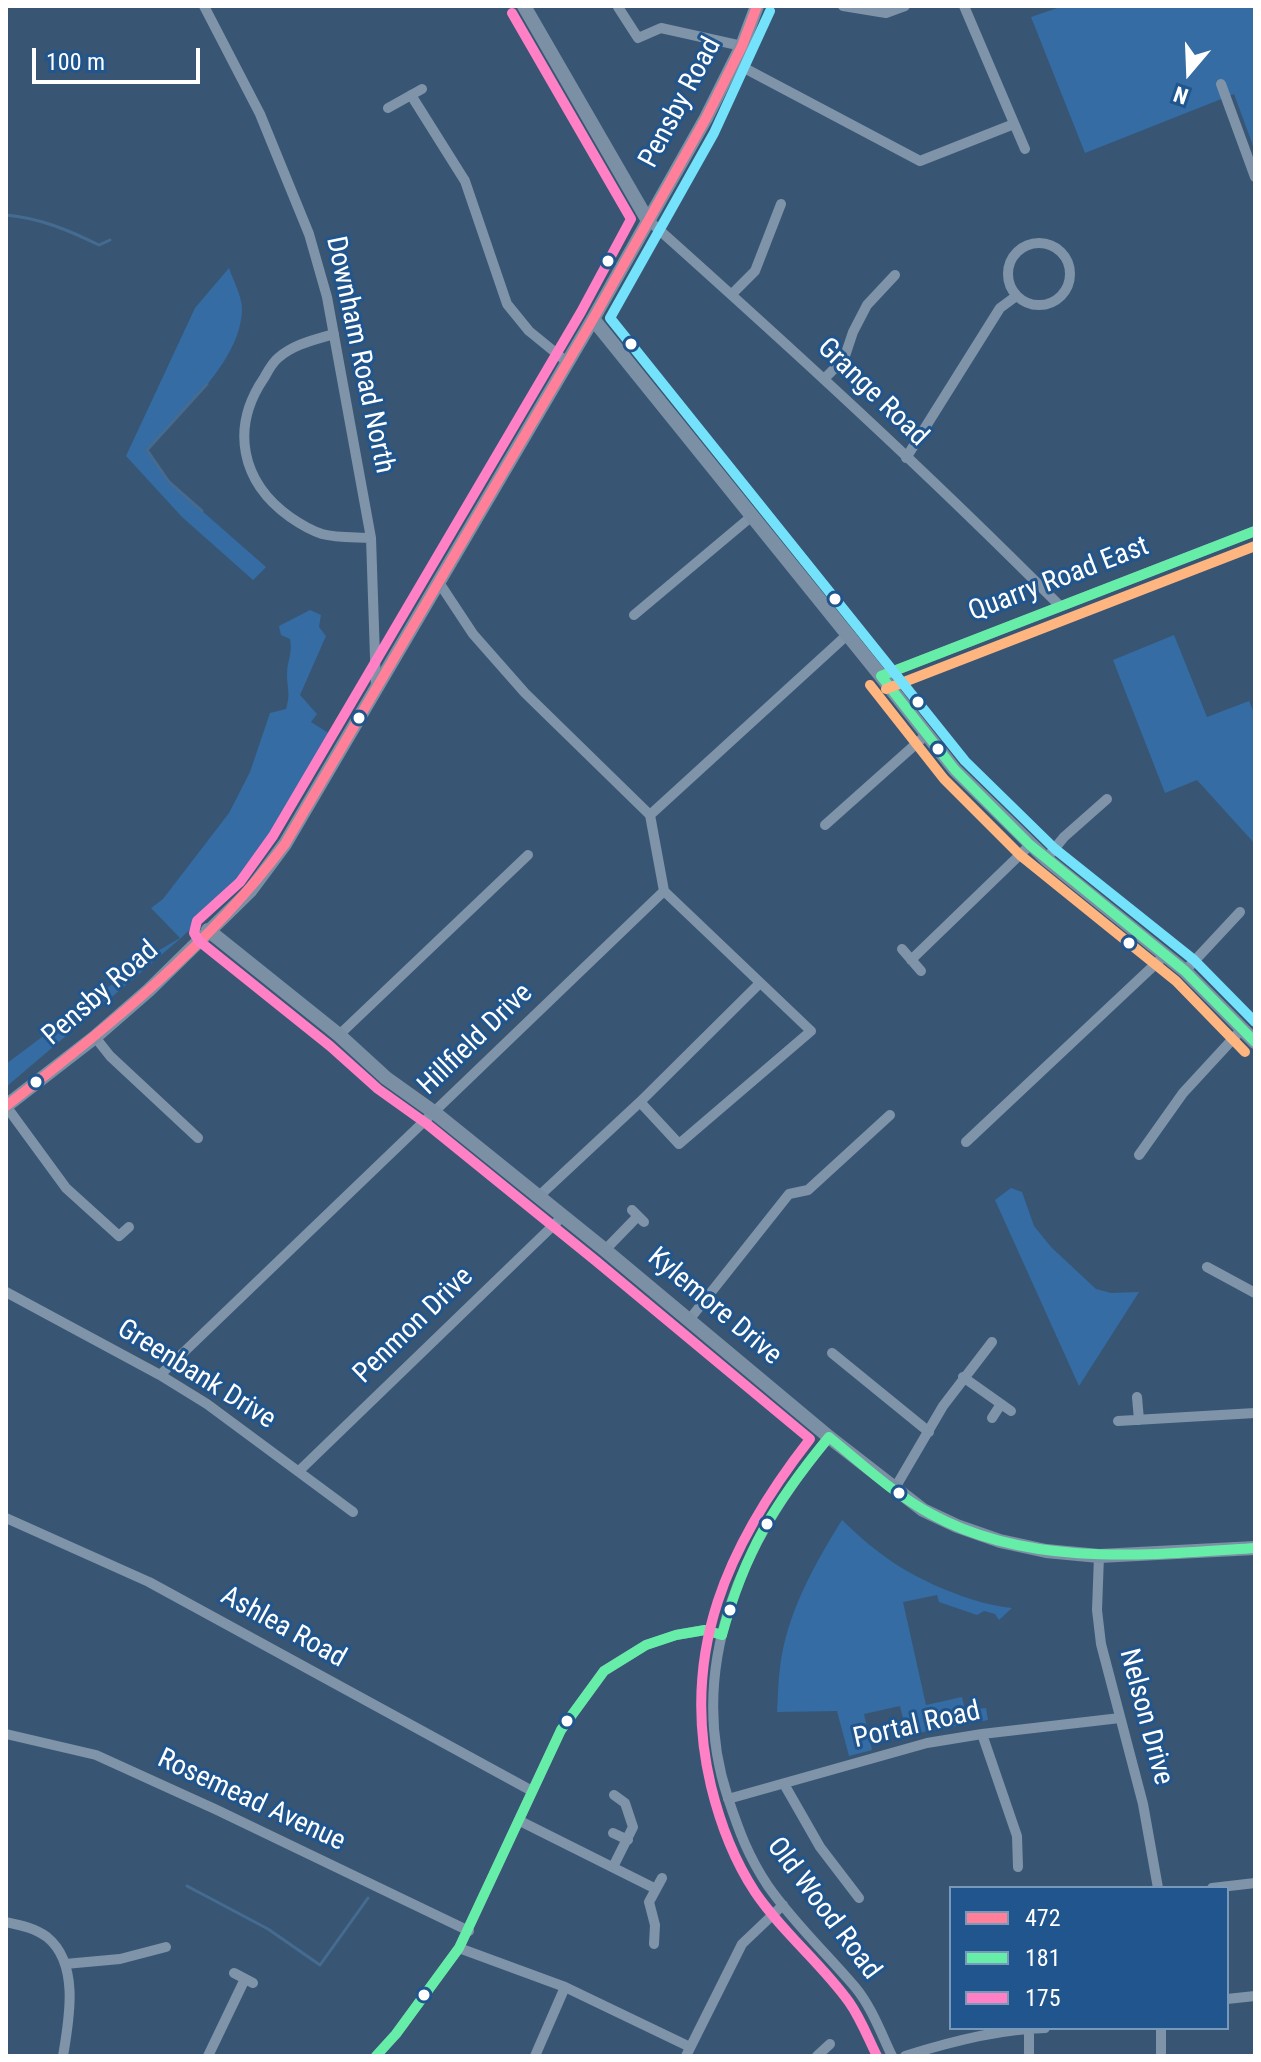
<!DOCTYPE html>
<html>
<head>
<meta charset="utf-8">
<style>
  body { margin:0 }
  #map { position:relative; width:1261px; height:2062px; overflow:hidden; background:#385674; font-family:"Roboto Condensed",sans-serif }
  canvas { display:block }
  .frame { position:absolute; inset:0; border:8px solid #fff; pointer-events:none }
  .legend { position:absolute; left:949px; top:1886px; width:280px; height:144px; box-sizing:border-box; background:#20558d; border:2px solid #7999bb; margin:0; padding:10px 14px; list-style:none; font-size:24px; color:#fff }
  .legend li { display:flex; align-items:center; gap:16px; height:40px }
  .legend b { width:40px; border:2px solid #7999bb }
  .north { position:absolute; left:1149px; top:32px; width:80px; height:80px; -webkit-text-stroke:6px #20558d; paint-order:stroke; rotate:199deg; font-size:22px; font-weight:700; line-height:32px; text-align:center; color:#fff }
  .north::after { content:''; display:block; margin:auto; width:28px; height:36px; background:#fff; clip-path:polygon(50% 0,100% 100%,50% 72%,0 100%) }
  .scale { position:absolute; left:32px; top:48px; width:168px; height:36px; box-sizing:border-box; border:4px solid #fff; border-top:0; padding-left:10px; font-size:24px; line-height:28px; white-space:nowrap; color:#fff; -webkit-text-stroke:6px #20558d; paint-order:stroke }
</style>
</head>
<body>
<div id="map">
<canvas width="1261" height="2062"></canvas>
<div class="frame"></div>
<ul class="legend">
<li><b style="height:10px;background:#ff8098"></b>472</li>
<li><b style="height:10px;background:#66eda8"></b>181</li>
<li><b style="height:10px;background:#ff80c5"></b>175</li>
</ul>
<div class="north">N</div>
<div class="scale">100 m</div>
</div>
<script>
const ctx = document.querySelector('canvas').getContext('2d');
ctx.lineJoin = 'round';
function fill(path, color) { ctx.fillStyle = color; ctx.fill(path, 'evenodd'); }
function trace(path, color, width, dash) { ctx.strokeStyle = color; ctx.lineWidth = width; ctx.lineCap = dash ? 'butt' : 'round'; ctx.setLineDash(dash || []); ctx.stroke(path); }
function label(font, color, halo, rows, align = 'center') {
  ctx.font = font + ' "Roboto Condensed",sans-serif'; ctx.lineWidth = 6; ctx.setLineDash([]); ctx.textBaseline = 'middle'; ctx.strokeStyle = halo; ctx.fillStyle = color; for (const [text, x, y, turn = 0] of rows) {
    ctx.save(); ctx.translate(x, y); ctx.rotate((+turn || 0) * Math.PI / 180); ctx.textAlign = isNaN(turn) ? turn : align; if (halo) ctx.strokeText(text, 0, 0); ctx.fillText(text, 0, 0); ctx.restore();
  }
}
fill(new Path2D(`
  M1063,6h192v145l-21,-57 -149,59 -54,-136z
  M229,268c4,12 13,28 13,41 -1,54 -62,102 -95,141l22,32 97,85 -13,13 -71,-63 -56,-61 69,-148z
  M310,610l11,5 -2,12 7,9 -26,59 17,19 -6,8 19,12 -23,48 -65,97 -61,59 -175,149v-23l145,-109 29,-17 -29,-30 12,-9 66,-86 21,-41 20,-59 16,-4c5,-16 1,-20 1,-35 0,-13 6,-21 3,-35l-9,-4 -2,-9z
  M1174,635l33,82 42,-16 6,14v129l-58,-64 -32,13 -52,-133z
  M1011,1188l11,4 12,34 17,21 45,42 15,4 28,-1 -60,94 -84,-186z
  M842,1520c12,11 24,23 38,33 33,26 91,51 132,55l-13,12 -4,-6 -11,-3 -7,4 -38,-13 -2,-7 -34,7 23,103 36,-8 3,13 21,-2 2,12 -81,15 -7,-29 -36,8 8,36 -23,6 -12,-45 -60,1c1,-15 1,-30 3,-44 6,-53 34,-103 62,-148z`), '#346ca3');
trace(new Path2D(`
  M6,215c34,3 62,15 93,30l11,-5
  M202,511l-33,-29 -22,-32 60,-66
  M187,1886l81,43 52,36 48,-67`), '#466b91', 3);
trace(new Path2D(`
  M204,6l56,108 49,120 18,63 44,241 5,149
  M843,6l43,7 19,-7
  M964,6l61,143
  M618,7l20,31 23,-10 81,18
  M733,62l187,99 94,-37
  M1221,84l34,93
  M411,95l54,86 42,123 22,27 38,31
  M388,108l34,-19
  M647,219c141,126 280,253 413,387
  M1008 274a31 31 0 1 1 62 0a31 31 0 1 1-62 0Z
  M732,294l23,-23 26,-67
  M334,334c-20,6 -40,10 -56,24 -6,5 -10,13 -14,20 -34,50 -23,104 26,139 10,7 20,13 32,17 15,4 33,3 49,4
  M824,379l20,-20 9,-27 14,-27 28,-30
  M906,458l94,-150 15,-11
  M438,581l35,53 52,59 125,122
  M634,615l118,-99
  M881,676l374,-145
  M650,815l197,-180
  M650,815l14,76
  M825,825l101,-90
  M1046,859l18,-22 43,-38
  M902,949l19,22
  M911,960l119,-115
  M1185,971l55,-59
  M339,1035l189,-180
  M95,1037l15,19 88,82
  M640,1102l39,42 132,-113 -147,-140
  M6,1106l60,82 53,48 10,-9
  M966,1142l198,-186
  M1139,1155l44,-62 59,-64
  M538,1197l102,-95 120,-119
  M632,1210l12,12
  M605,1250l33,-34
  M1207,1267l48,26
  M6,1292l154,83 47,29 146,108
  M689,1320l100,-126 19,-4 82,-75
  M832,1353l97,79
  M160,1375l504,-484
  M963,1377l48,34
  M1137,1397l2,23
  M992,1418l9,-14
  M1118,1421l137,-8
  M829,1437c-85,101 -145,228 -101,361 11,33 20,58 40,88 25,36 58,67 87,101 16,19 26,46 37,69
  M299,1471l264,-255
  M895,1488l48,-82 49,-64
  M6,1518l143,64 383,209
  M1099,1556l-2,54 4,34 42,160 15,84
  M6,1734l90,21 121,55 252,121
  M982,1734l35,102 1,31
  M784,1784l36,63 39,51
  M728,1799l199,-56 55,-9 138,-16
  M520,1821l136,68
  M613,1833l15,7
  M613,1867l20,-40 -8,-24 -11,-8
  M1212,1888l43,-5
  M6,1922c14,3 29,6 41,15 33,27 22,83 16,119
  M654,1944l1,-19 -6,-23 13,-24
  M459,1948l106,39 125,60
  M65,1964l55,-5 46,-12
  M234,1973l19,10
  M1227,1999l28,-3
  M1029,2028v28
  M1161,2028v28
  M208,2056l36,-75
  M376,2056l20,-22 63,-86 102,-218 43,-59 42,-26 30,-10 29,-5 17,5
  M535,2056l30,-69
  M686,2056l56,-112 41,-39
  M817,2056l13,-12
  M905,2056c44,-14 93,-27 140,-28`), '#7f94a8', 10);
trace(new Path2D(`
  M524,6l123,213
  M593,319l288,357 74,94 91,89 139,112 70,71
  M208,930l131,105 47,43 49,35 170,137 224,187 94,73 34,16 43,15 46,10 53,5 156,-8
  M6,1106l89,-69 54,-47 101,-99 35,-47 308,-525 113,-201 36,-72 15,-40`), '#7b90a4', 14);
trace(new Path2D(`
  M6,1106c101,-78 202,-159 279,-262l308,-525 113,-201 36,-72 15,-40`), '#ff8098', 10);
trace(new Path2D(`
  M881,676l74,94 75,75 155,126 70,71
  M881,676l374,-145
  M829,1437c33,27 65,57 102,77 98,54 218,41 324,34
  M722,1635c23,-84 52,-131 107,-198
  M376,2056l20,-22 63,-86 102,-218 43,-59 42,-26 30,-10 29,-5 17,5`), '#66eda8', 10);
trace(new Path2D(`
  M512,13l119,206 -50,93 -308,524 -33,46 -43,39 -3,12 5,8 131,105 48,43 49,35 169,137 214,178c-82,105 -131,213 -99,347 9,37 23,74 44,106 27,40 66,71 94,110 12,17 19,36 28,54`), '#ff80c5', 10);
trace(new Path2D(`
  M870,685l74,94 76,76 156,126 69,71
  M886,689l369,-143`), '#ffb580', 10);
trace(new Path2D(`
  M770,11l-56,122 -104,185 355,443 90,88 139,111 61,62`), '#73e2fa', 10);
for (const [x, y, r, color] of [
  [608,261,7,"#fff"],
  [631,344,7,"#fff"],
  [835,599,7,"#fff"],
  [918,702,7,"#fff"],
  [359,718,7,"#fff"],
  [938,749,7,"#fff"],
  [1129,943,7,"#fff"],
  [36,1082,7,"#fff"],
  [899,1493,7,"#fff"],
  [767,1524,7,"#fff"],
  [730,1610,7,"#fff"],
  [567,1721,7,"#fff"],
  [424,1995,7,"#fff"]
]) { const dot = new Path2D(); dot.arc(x, y, r, 0, 2 * Math.PI); ctx.fillStyle = color; ctx.fill(dot); trace(dot, '#20558d', 3); }
label('28px', '#fff', '#20558d', [
  ["Pensby Road",681,103,-62],
  ["Downham Road North",359,355,78],
  ["Grange Road",872,393,44],
  ["Quarry Road East",1059,580,-21],
  ["Pensby Road",101,994,-41],
  ["Hillfield Drive",476,1040,-44],
  ["Kylemore Drive",714,1307,40],
  ["Penmon Drive",414,1326,-44],
  ["Greenbank Drive",196,1375,32],
  ["Ashlea Road",283,1628,29],
  ["Nelson Drive",1145,1717,75],
  ["Portal Road",917,1726,-13],
  ["Rosemead Avenue",251,1801,25],
  ["Old Wood Road",823,1909,53]
]);
</script>
</body>
</html>
